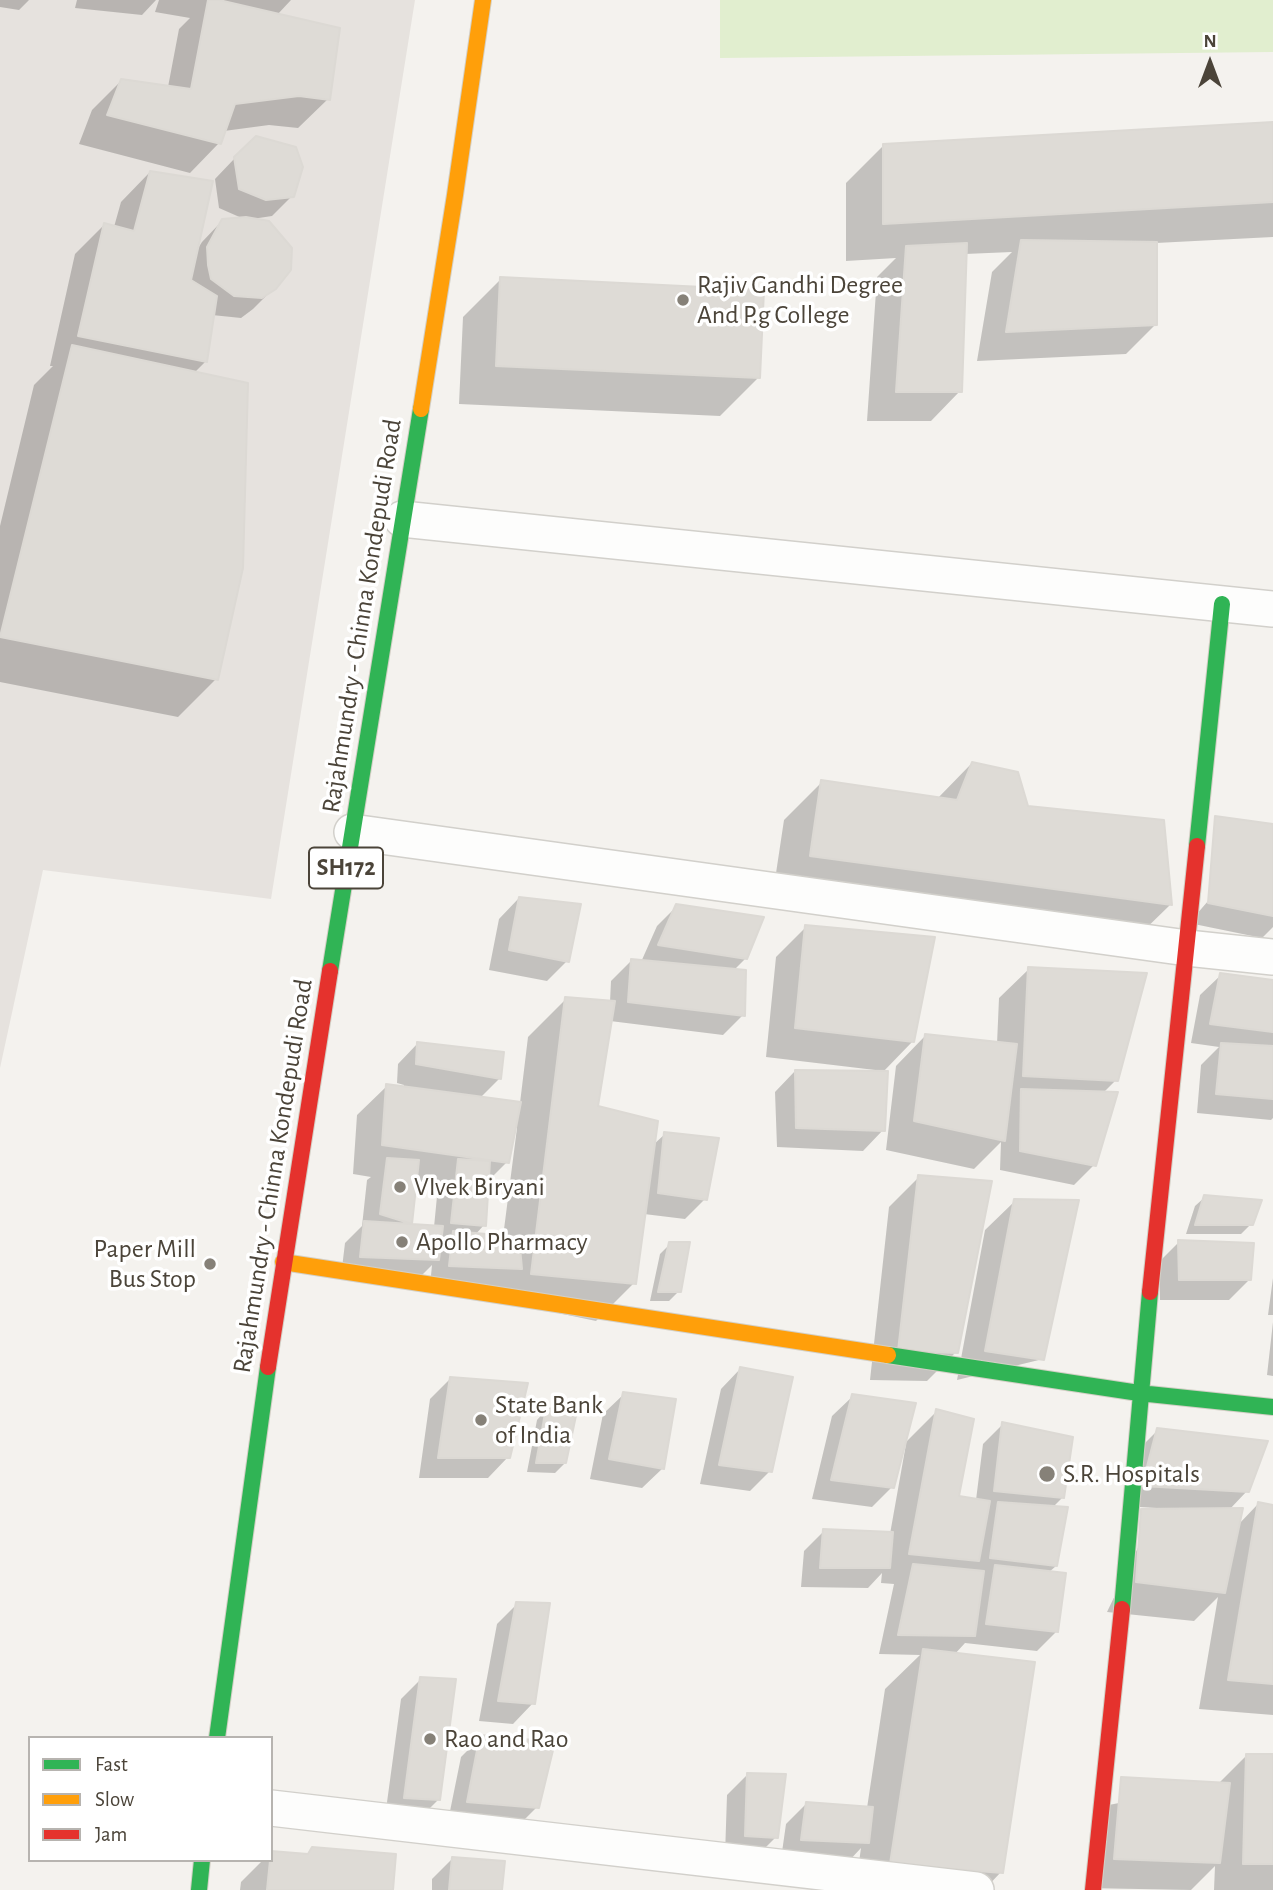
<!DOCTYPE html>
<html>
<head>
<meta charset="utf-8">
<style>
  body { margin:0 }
  #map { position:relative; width:1273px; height:1890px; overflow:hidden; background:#f4f2ee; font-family:"Alegreya Sans",sans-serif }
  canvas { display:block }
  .legend { position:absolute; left:28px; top:1736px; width:245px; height:126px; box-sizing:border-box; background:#fff; border:2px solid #b7b4b0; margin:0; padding:9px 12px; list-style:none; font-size:21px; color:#4b4439 }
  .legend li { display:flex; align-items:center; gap:14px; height:35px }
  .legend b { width:35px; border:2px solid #b7b4b0 }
  .north { position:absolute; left:1175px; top:28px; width:70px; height:70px; -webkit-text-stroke:5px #fff; paint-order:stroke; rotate:0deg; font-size:19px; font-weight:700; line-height:28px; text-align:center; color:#4b4439 }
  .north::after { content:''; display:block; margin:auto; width:24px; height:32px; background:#4b4439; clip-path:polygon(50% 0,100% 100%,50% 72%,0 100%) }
</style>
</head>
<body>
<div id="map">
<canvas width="1273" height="1890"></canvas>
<ul class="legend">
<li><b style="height:9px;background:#30b455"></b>Fast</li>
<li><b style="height:9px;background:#ff9f0a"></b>Slow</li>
<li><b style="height:9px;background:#e5322d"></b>Jam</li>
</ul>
<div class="north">N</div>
</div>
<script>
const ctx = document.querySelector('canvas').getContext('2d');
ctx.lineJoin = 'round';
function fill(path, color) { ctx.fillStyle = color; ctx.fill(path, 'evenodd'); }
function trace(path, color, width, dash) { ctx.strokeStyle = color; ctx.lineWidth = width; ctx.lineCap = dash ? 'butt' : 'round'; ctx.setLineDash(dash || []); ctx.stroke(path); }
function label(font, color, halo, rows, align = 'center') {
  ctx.font = font + ' "Alegreya Sans",sans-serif'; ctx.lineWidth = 7; ctx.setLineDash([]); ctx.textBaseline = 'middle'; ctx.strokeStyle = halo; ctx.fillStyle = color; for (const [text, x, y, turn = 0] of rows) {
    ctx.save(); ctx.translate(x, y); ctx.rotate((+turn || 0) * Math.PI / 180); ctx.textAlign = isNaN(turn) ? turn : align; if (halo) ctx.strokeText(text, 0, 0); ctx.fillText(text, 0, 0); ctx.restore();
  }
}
fill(new Path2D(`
  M0,0h415l-144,899 -228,-29 -43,198z`), '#e6e2de');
fill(new Path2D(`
  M720,0h553v52l-553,6z`), '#e1eecf');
fill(new Path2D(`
  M0,0h29l-10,10 -19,-3z
  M77,0h79l-14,15 -67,-7z
  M159,0h132l-14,15 51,84 -30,29 -29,-3 -45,6 -5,12 -29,30 -111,-29 13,-34 29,-29 47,6 11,-58 11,-11 -35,-6z
  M1273,124v113l-117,6v81l-30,30 -149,7 15,-89 20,-20 -47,2 -5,137 -29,30h-64l10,-144 19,-19 -50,3v-78l38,-38z
  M235,158l57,38 -20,20 -20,3 22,69 -21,21 -12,9 -29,-3 -7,47 -11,11 22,306 -38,38 -178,-35v-156l34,-141 19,-19h-3l25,-112 29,-29 10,2 7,-25 29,-30 47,78 5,-8 20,-21 22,-2 -25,-11 -4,-29z
  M501,279l257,99 -38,38 -261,-12 4,-87z
  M972,763l54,44 144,98 -38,37 -359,-49 11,-73 38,-38 115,17z
  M1273,826v101l-11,11 -73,-15z
  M519,898l48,63 -20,20 -58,-11 10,-51z
  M677,906l69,52 -13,13 10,44 -20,20 -113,-14 -14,87 57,37 12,-11 40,65 -20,20 -41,-5 -10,69 -38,38 -166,-35 2,-21 -15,15 -76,-4 4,-33 17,-17 5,-46 4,-3 -18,-3 4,-59 30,-29 16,2 1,-3 -7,-2 1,-19 20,-21 82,35 -20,20 40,5 8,-66 38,-38 44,3 1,-21 20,-20 10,1 16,-36zM514,1127l3,1 -14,109 -28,-2 9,-10 3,-43 20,-20zM415,1183l23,3 -4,41 -24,-1z
  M806,927l107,114 -31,32 1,57 -20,21 -86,-4 -2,-55 20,-21 79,2 1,-3 -109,-13 10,-100z
  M1029,969l87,111 -13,13 -9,72 -20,20 -74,-15 1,-28 -27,27 -88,-19 10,-84 29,-30 72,8 2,-46z
  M1221,975l52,7v136l-2,2 -74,-7 4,-48 18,-18 -28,-4 9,-48z
  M919,1177l37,175 -29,29 -57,-1 19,-173z
  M1205,1197l46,27 -10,10h-55l9,-28z
  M1015,1201l28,158 -86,21 28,-150z
  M1179,1242l70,38 -20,20h-69l-1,-38z
  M670,1244l9,47 -10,10h-19l10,-47z
  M1273,1278v37h-5z
  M1273,1322v54l-6,-1z
  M741,1368l29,103 -20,20 -50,-7 21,-95z
  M451,1378l57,79 -20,21h-69l11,-79z
  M624,1394l39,74 -21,20 -52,-9 13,-65z
  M853,1396l39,91 -20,20 -60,-8 20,-83z
  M546,1410l19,53 -10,10 -28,-1 10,-52z
  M937,1411l20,86 19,3 7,-56 20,-20 60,73 -11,11 4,58 -8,7 9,58 -20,20 -72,-8 -11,12 47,217 -17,18h-129l6,-42 -14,15 -66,-4 5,-35 20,-20 61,4 18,-119 35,-34 -41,-1 15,-70 -13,-1 1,-10 -14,15 -67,-1 3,-36 20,-20 66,3 16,-90h-2z
  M1158,1430l89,61 -18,19 9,15 20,-21 15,2v209l-74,-6 19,-112 -24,24 -87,-9 49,-102v-2l-33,-2 15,-56z
  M517,1604l16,99 -20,21 -34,-3 18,-97z
  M421,1679l17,121 -20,20 -33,-3 16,-118z
  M481,1737l56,70 -20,20 -69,-6 13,-64z
  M1246,1756h27v134h-59l1,-24 -24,24 -106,-2 8,-80 125,-24z
  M747,1775l29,62 -20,20 -31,-2 2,-60z
  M312,1849l79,41h-151l1,-8 22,-22 43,-5z
  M453,1858l48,32h-69v-11z`), '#0003');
const building = new Path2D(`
  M208,0h11l121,28 -10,72 -31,-4 -64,8 -14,40 -114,-29 14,-36 70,10z
  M1273,122v80l-390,22v-80z
  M256,136l40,11 7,20 -9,30 -28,3 -27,-11 -5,-32z
  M150,171l63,10 -22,99 26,16 -10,66 -129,-26 26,-113 30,8z
  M246,217l23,4 23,27 -1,22 -15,19 -14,9 -28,-2 -23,-17 -3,-14 -1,-18 15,-28z
  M1021,240l136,2v83l-151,7z
  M967,243l-5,149h-66l10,-146z
  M500,277l264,13 -4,88 -264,-12z
  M72,345l176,38 -5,185 -25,112 -218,-43z
  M972,762l46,10 10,34 136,14 8,85 -362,-49 11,-76 136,20z
  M1215,816l58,8v92l-65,-13z
  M519,897l62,7 -12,58 -60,-12z
  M676,904l88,13 -17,42 -89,-14z
  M805,925l130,12 -21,105 -119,-14z
  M631,959l115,11 -1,46 -117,-14z
  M1028,967l119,6 -29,108 -95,-5z
  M1220,973l53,7v52l-63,-8z
  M565,997l50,4 -17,105 60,15 -22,163 -105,-10z
  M925,1034l92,10 -12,97 -91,-20z
  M417,1042l87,10 -3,27 -85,-15z
  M1221,1043l52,3v53l-57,-5z
  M795,1070l93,1 -3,60 -89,-3z
  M386,1084l135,18 -12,61 -127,-18z
  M1021,1089l97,3 -22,74 -76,-15z
  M664,1132l55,6 -12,62 -49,-7z
  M387,1158l32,2 -7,64 -32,-10z
  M458,1159l32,2 -4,65 -35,-3z
  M918,1175l74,6 -34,172 -60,-2z
  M1204,1195l58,5 -9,25h-58z
  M1014,1199l65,1 -35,160 -59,-9z
  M364,1221l79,5 -4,34 -79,-3z
  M453,1231l66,6 3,32 -73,-3z
  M1178,1240l76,3 -3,37h-72z
  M669,1242h21l-9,50h-23z
  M740,1367l53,10 -21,95 -53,-7z
  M450,1377l78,6 -18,75h-72z
  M623,1392l53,7 -12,70 -55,-10z
  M852,1394l64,9 -22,85 -63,-8z
  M546,1408l31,3 -11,52h-30z
  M936,1409l38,10 -15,77 31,5 -11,60 -70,-7z
  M1002,1422l71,15 -9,61 -70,-7z
  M1157,1428l111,13 -19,51 -107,-6z
  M998,1502l70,5 -11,59 -67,-8z
  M1258,1502l15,3v179l-45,-4z
  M1243,1508l-18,85 -89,-11 5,-73z
  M823,1529l70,3 -3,36h-70z
  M913,1564l71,7 -9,65 -77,-1z
  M995,1565l71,8 -8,59 -72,-8z
  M516,1602l34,1 -15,101 -37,-3z
  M923,1649l112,13 -32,211 -113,-9z
  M420,1677l36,2 -16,121 -36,-2z
  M480,1735l75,7 -16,66 -72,-6z
  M1246,1754h27v110h-30z
  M747,1773l39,1 -8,64 -33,-2z
  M1121,1777l109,6 -10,80 -106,-4z
  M806,1802l67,5 -4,36 -68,-3z
  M312,1847l84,7 -3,36h-126l4,-39 37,3z
  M452,1857l53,4 -3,29h-53z`);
fill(building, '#dedbd6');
trace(building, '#dcd9d4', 2);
const street = new Path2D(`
  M402,519l871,90
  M352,832l835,116 86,9
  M271,1808l705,82`);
const fast = new Path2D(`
  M1197,846l25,-242
  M330,971l91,-562
  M888,1355l251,38 134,14
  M1122,1609l28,-317
  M217,1738l51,-371
  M199,1890l3,-30`);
const slow = new Path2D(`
  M421,409l34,-214 28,-195
  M283,1262l605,93`);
const jam = new Path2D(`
  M1150,1292l47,-446
  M268,1367l62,-396
  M1093,1890l29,-281`);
trace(street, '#d2d0cb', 38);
trace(fast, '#d3cfc5', 18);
trace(slow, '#d3cfc5', 18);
trace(jam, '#d3cfc5', 18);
trace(street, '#fdfdfc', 35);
trace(fast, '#30b455', 16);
trace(slow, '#ff9f0a', 16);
trace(jam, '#e5322d', 16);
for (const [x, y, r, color] of [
  [683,300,7,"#868178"],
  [400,1187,7,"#868178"],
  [402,1242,7,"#868178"],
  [210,1264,7,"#868178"],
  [481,1420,7,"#868178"],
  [1047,1474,9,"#868178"],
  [430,1739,7,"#868178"]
]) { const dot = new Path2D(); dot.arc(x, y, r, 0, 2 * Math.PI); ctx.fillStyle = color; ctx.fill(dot); trace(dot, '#fff', 2.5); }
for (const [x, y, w] of [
  [346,868,74]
]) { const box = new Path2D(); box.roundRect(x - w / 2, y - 20.5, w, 41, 5); ctx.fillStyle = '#fff'; ctx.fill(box); trace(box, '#4b4439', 2); }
label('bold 24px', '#4b4439', null, [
  ["SH172",346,868]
]);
label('26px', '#4b4439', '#fff', [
  ["Rajiv Gandhi Degree",697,285],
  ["And P.g College",697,315],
  ["VIvek Biryani",414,1187],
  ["Apollo Pharmacy",416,1242],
  ["Paper Mill",196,1249,"right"],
  ["Bus Stop",196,1279,"right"],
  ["State Bank",495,1405],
  ["of India",495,1435],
  ["S.R. Hospitals",1063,1474],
  ["Rao and Rao",444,1739]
], 'left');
label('26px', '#4b4439', '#fff', [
  ["Rajahmundry - Chinna Kondepudi Road",362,616,-81],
  ["Rajahmundry - Chinna Kondepudi Road",273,1176,-81]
]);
</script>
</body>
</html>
